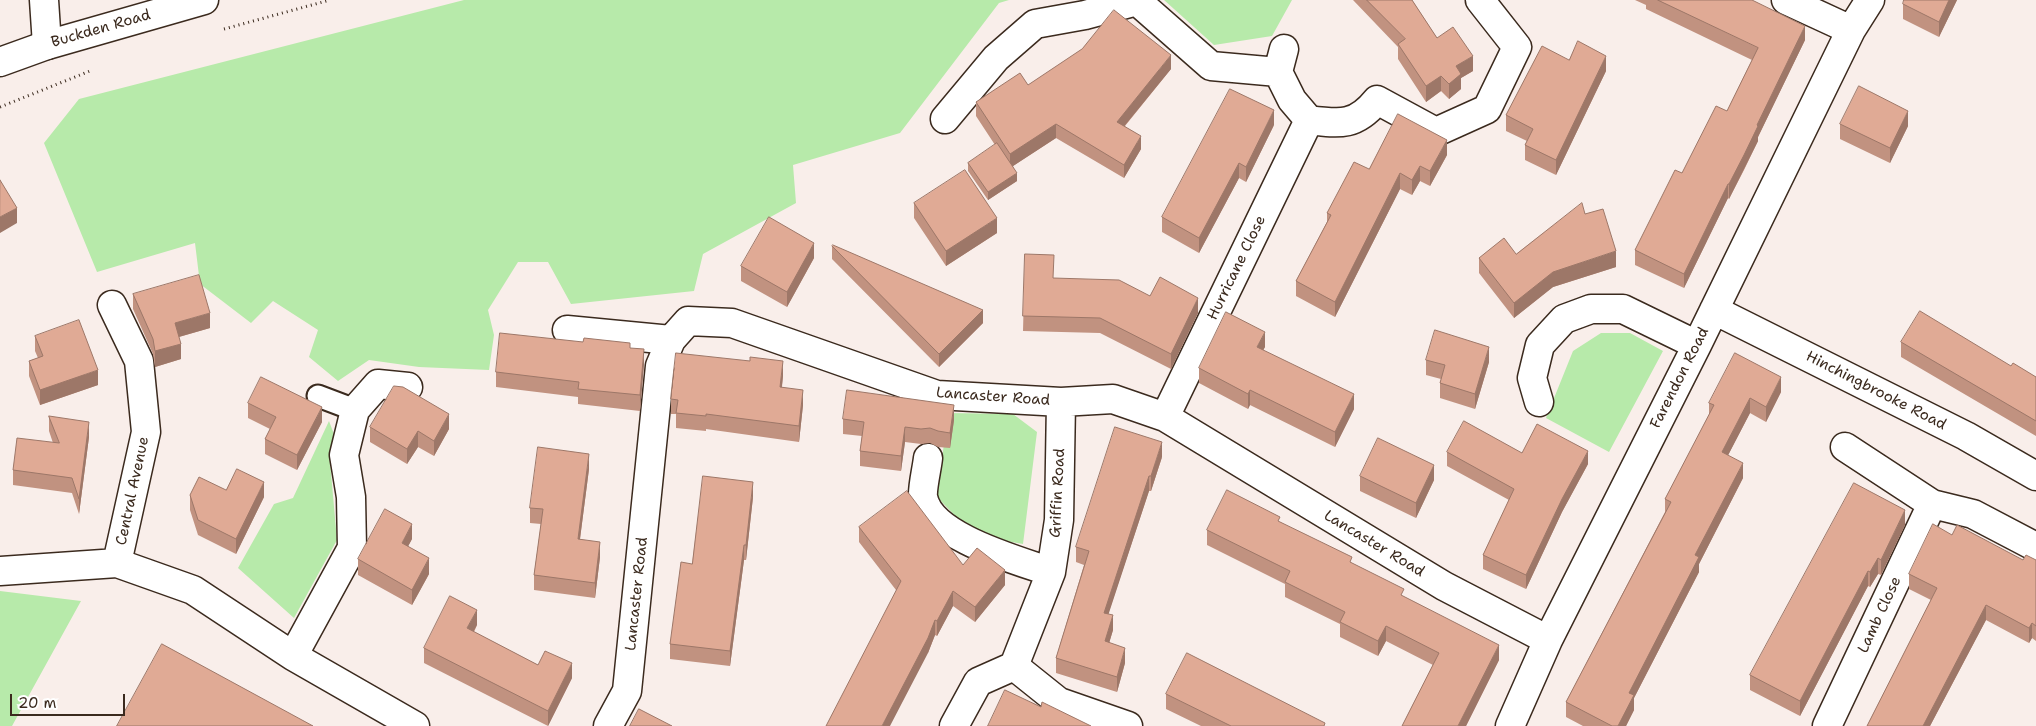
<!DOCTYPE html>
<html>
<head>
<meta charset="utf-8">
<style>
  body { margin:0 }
  #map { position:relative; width:2036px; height:726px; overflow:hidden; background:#f9eeea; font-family:"Shantell Sans",sans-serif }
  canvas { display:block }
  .scale { position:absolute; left:10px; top:694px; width:115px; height:22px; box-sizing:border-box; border:2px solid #3b2a1e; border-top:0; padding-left:6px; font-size:15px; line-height:18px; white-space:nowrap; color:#3b2a1e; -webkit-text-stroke:4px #fff; paint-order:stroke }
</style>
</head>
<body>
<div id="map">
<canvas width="2036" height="726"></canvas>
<div class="scale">20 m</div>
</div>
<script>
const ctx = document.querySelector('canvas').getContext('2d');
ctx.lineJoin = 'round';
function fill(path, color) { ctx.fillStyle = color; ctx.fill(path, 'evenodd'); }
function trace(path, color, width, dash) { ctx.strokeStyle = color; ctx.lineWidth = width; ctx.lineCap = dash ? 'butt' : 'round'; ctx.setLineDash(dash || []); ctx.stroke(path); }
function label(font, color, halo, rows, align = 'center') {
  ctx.font = font + ' "Shantell Sans",sans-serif'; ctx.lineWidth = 5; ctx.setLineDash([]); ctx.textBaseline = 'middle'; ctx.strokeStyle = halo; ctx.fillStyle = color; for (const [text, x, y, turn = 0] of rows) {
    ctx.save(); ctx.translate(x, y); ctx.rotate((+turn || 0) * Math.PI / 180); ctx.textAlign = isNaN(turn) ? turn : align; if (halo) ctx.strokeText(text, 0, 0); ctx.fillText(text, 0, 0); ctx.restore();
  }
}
fill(new Path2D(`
  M464,0h545l-10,3 -99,130 -107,32 3,38 -93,51 -9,37 -123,13 -23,-42h-30l-30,48 6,25 -5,35 -70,-3 -50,-7 -31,21 -29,-24 9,-27 -45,-29 -22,22 -51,-39 -5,-41 -98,29 -53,-129 35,-44z
  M1164,0h128l-20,36 -58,9z
  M1601,333h29l33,18 -54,101 -63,-34 27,-67z
  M948,413l65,1 24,18 -14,112 -34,-6 -26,-14 -26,-27z
  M329,421l6,16 -5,25 7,78 -43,78 -56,-50 36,-64 19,-6z
  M0,591l81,10 -69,125h-12z`), '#b7eaaa');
const lane = new Path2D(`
  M318,396l37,14`);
const street = new Path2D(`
  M44,0l3,45
  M1786,0l65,30
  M1284,49l-6,23 14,28 17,20c32,4 47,6 68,-20l59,32 51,-23 30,-62 -37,-47
  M945,119l51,-61 39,-34 50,-9 52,-14 74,65 67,6
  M112,305l27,56 7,71 -29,131
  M1714,310l252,126 70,40
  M567,330l104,10
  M1061,402l-2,118 -8,52 -37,94 45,36 69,24
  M1539,402l-7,-24 8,-33 24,-26 27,-10h32l74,36
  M1165,417l144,-297
  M1845,447l87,57 41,10 63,33
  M928,458c-1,10 -6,30 -5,39 7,40 94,63 128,75
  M0,571l117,-8 76,27 100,66 122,70
  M293,656l59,-108 -1,-51 -7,-42 11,-45 23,-26 30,3
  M608,726l19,-35 33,-325 11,-26 17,-19 44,2 205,72 124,7 52,-3 52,18 279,169 104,54
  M954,726l24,-44 36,-16
  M1510,726l38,-86 149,-295 154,-315 19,-30
  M1827,726l105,-222`);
const secondary = new Path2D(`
  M0,62l47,-17 157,-45`);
trace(lane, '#3b2a1e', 25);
trace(street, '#3b2a1e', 31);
trace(secondary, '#3b2a1e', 31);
trace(new Path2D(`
  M224,29l106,-29
  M0,107l90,-36`), '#3b2a1e', 3, [1, 4]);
trace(lane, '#fff', 21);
trace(street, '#fff', 28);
trace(secondary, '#fff', 28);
fill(new Path2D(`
  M1353,0h59l25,38 36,33 -12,7v11l-12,10 -8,-8 -15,11 -28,-43v-12z
  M1635,0h117l53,40 -47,97v4l-14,29 -15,29 -1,-1 -44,90 -49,-23v-15l47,-77 45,-62 25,-51 -106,-51v-4z
  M1957,0l-18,37 -36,-18v-15z
  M1569,60l37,11 -50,104 -31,-15v-15l2,-4 -21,-10v-16z
  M1171,69l-46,57 16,23 -17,29 -68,-40 -43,28 4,15 -29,19 -20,-29v-8l27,-18 -19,-29v-14l52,-17z
  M1840,124l68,2 -18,37 -50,-24z
  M1274,125l-28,57 -7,-4 -40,75 -37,-21v-15z
  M1447,155l-17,31 -10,-5 -8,14 -12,-6 -65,128 -39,-21v-15l31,-59v-9l42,-44z
  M914,203l83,30 -51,33 -32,-48z
  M832,246l151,77 -44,44 -107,-108z
  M1025,254l28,24 97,18 48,17 -27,56 -71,-36 -77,-2z
  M1516,254l100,13 -63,20 -39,31 -35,-45v-15z
  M814,258l-27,49 -46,-26v-15z
  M133,294l77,34 -31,9 2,22 -26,8 -2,-13 -20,-45z
  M35,336l63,49 -58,20 -11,-29v-15l9,-3 -3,-7z
  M1901,342l110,24 25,11v59l-135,-79z
  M1265,347l-2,3 91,59 -19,38 -85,-42 -2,4 -49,-26v-15z
  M630,348l14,16 -4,47 -62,-7v-7l-82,-10v-15z
  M1426,360l63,2 -14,47 -35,-11v-15l1,-4 -15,-4z
  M783,376l-1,11 21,18 -4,37 -93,-13v2l-30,-3v-14h-5v-15z
  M1781,392l-15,30 -16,-9 -22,42 15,23 -44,86v8l-65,126v12l-8,16h-43l-17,-9v-15l99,-190v-13l44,-84v-12z
  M248,403l74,19 -25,48 -32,-16v-15l5,-10 -22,-11z
  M49,416l40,21 -10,77 -7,-21 -59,-8v-15l40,-27 -4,-12z
  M843,419l111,1 -4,28 -12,-1 -8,-4 -9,1 -16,-2 -4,29 -41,-5v-15l2,-15 -19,-2z
  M370,427l79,2 -15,27 -16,-9 -11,17 -37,-22z
  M1447,452l75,1 66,11 -26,48 -36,77 -43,-20v-14l26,-55 -62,-34z
  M1162,457l-11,34h-2l-41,123 5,16 -4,13 16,20 -8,29 -61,-19v-15l28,-93 -8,-3v-15z
  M589,469l-9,70 20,18 -5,41 -61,-8v-15l7,-51 -11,-1v-15z
  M1360,476l74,4 -18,38 -56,-27z
  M226,490l38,7 -28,57 -38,-19 -8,-25v-15z
  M753,497l-7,63h-2l-14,106 -60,-7v-15l22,-80z
  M1280,522l72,41 147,97 -33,66h-64l31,-61 -47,-24 -8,15 -38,-19v-13l-55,-27v-13l-78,-39v-15z
  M1905,525l-24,50 -3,-1 -8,13 -2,-1 -68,130 -50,-26v-15z
  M859,527l104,38 42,20 -30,37 -22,-16 -16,30 -2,-1 -7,18 -32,-63 -37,-48z
  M1952,535l71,25h13v81l-4,-3 -3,5 -43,-23 -56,106h-63l64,-126 -22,-11v-15z
  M412,539l-4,7 21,28 -17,31 -54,-30v-16z
  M477,625l-3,7 64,33 34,13 -24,48 -124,-63v-15z
  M1166,694l159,32h-124l-35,-17z`), '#c19280');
fill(new Path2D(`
  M1949,0h8l-18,37v-15z
  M1805,26v14l-47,97v4l-29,58v-15l28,-59z
  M1171,55v14l-54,66v-13z
  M1473,56v15l-12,7v11l-12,10v-15l7,-18z
  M1606,56v15l-50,104v-15z
  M1441,76v15l-15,11v-16z
  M1274,110v15l-28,57v-15z
  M1908,111v15l-18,37v-15z
  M1056,124v14l-46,30v-14z
  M1141,136v13l-17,29v-13z
  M1447,140v15l-17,31v-15z
  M1239,163v15l-40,75v-15z
  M1420,166v15l-8,14v-15z
  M1017,173v8l-29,19v-8z
  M1400,173v16l-65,128v-15z
  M1728,184v14l-44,90v-14z
  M17,208v15l-17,10v-16z
  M997,218v15l-51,33v-15z
  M814,243v15l-27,49v-15z
  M1616,251v16l-63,20 -39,31v-15l39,-31z
  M1198,298v15l-27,56v-15z
  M983,310v13l-44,44v-13z
  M210,313v15l-35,10v-15z
  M1265,332v15l-8,15v-15z
  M181,344v15l-26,8v-16z
  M1489,347v15l-14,47v-15z
  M644,349v15l-4,47v-16z
  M783,361v15l-3,26v-15z
  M98,370v15l-58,20v-15z
  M1781,377v15l-15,30v-15z
  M803,390v15l-4,37v-16z
  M1250,390v15l-2,4v-15z
  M1354,394v15l-19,38v-15z
  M1750,398v15l-28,54v-15z
  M954,405v15l-4,28v-15z
  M322,407v15l-25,48v-15z
  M449,414v15l-15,27v-15z
  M89,422v15l-10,77v-15z
  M905,427v15l-4,29v-15z
  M418,431v16l-11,17v-15z
  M1162,442v15l-11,34v-15z
  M1588,451v13l-26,48 -36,77v-14l36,-76z
  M589,454v15l-11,85v-15z
  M1743,463v15l-44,86v8l-65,126v12l-8,16h-8l11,-33 66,-138z
  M1434,465v15l-18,38v-15z
  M1149,476v15l-45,137v-15z
  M264,482v15l-28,57v-15z
  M753,482v15l-7,63v-15z
  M1905,510v15l-24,50v-15z
  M412,524v15l-10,19v-15z
  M600,542v15l-5,41v-15z
  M744,545v15l-14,106v-15z
  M429,558v16l-17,31v-15z
  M1878,558v16l-8,13v-15z
  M1005,570v15l-30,37v-15z
  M1868,571v15l-68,130v-15z
  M953,591v15l-16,30v-15z
  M1986,605v15l-56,106h-7z
  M477,610v15l-10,18v-15z
  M1113,615v15l-8,27v-16z
  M935,620v15l-7,18 -38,73h-8z
  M2032,623v15l-3,5v-15z
  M1386,626v15l-8,15v-15z
  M1499,645v15l-33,66h-8z
  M1125,648v15l-8,29v-15z
  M572,663v15l-24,48v-15z`), '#9d7768');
const building = new Path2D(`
  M1367,0h45l25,38 16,-11 20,29 -17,10 5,8 -12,10 -8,-8 -15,10 -28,-42 7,-5z
  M1658,0h94l53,26 -48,99 1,1 -14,29 -15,29h-1l-44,90 -49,-24 40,-80 7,3 34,-67 11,5 31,-63z
  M1904,0h45l-10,22 -36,-18z
  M1114,10l57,45 -54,67 24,14 -17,29 -68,-41 -46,30 -34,-52 44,-29 8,12 54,-36z
  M1578,41l28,15 -50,104 -31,-15 8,-16 -27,-14 36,-69 27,14z
  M1859,86l49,25 -18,37 -50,-24z
  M1230,89l44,21 -28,57 -7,-4 -40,75 -37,-21z
  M1398,114l49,26 -17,31 -10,-5 -8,14 -12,-7 -65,129 -39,-21 35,-66 -4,-2 27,-51 15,7z
  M997,143l20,30 -29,19 -20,-29z
  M965,170l32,48 -51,33 -32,-48z
  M0,180l17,28 -17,9z
  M1582,203l3,11 18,-5 13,42 -63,21 -39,31 -35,-45 25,-20 12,16z
  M769,217l45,26 -27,49 -46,-26z
  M833,245l150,65 -44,44 -107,-108z
  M1025,254l29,1 -1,23 66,2 31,16 10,-19 38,21 -27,56 -71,-36 -77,-2z
  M199,275l11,38 -35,10 6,21 -26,7 -2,-12 -20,-45z
  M1920,311l91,55 2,-3 23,14v44l-135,-79z
  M1226,312l39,20 -8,15 97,47 -19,38 -85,-42 -2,4 -49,-26z
  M79,320l19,50 -58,20 -11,-29 14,-5 -8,-20z
  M1435,330l54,17 -14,47 -35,-11 5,-18 -19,-5z
  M500,333l83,9 1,-4 46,5v5l14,1 -4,46 -62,-6 1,-7 -83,-10z
  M676,353l74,8v-4l33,4 -3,26 23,3 -4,36 -93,-12v2l-30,-3 2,-13 -7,-1z
  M1735,353l46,24 -15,30 -16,-9 -28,54 21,11 -48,92 4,2 -70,136 5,2 -16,31h-6l-46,-24 105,-200 -6,-3 49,-94 -5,-2z
  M261,377l61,30 -25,48 -32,-16 11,-22 -28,-14z
  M394,386l9,1 46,27 -15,27 -16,-10 -11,18 -37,-22z
  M847,390l107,15 -4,28 -12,-2 -8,-3 -9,1 -16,-2 -4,29 -41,-5 4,-29 -21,-3z
  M49,416l40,6 -10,77 -7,-21 -59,-8 4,-32 42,5z
  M1464,421l58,32 15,-29 51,27 -26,48 -36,76 -43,-20 31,-66 -67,-37z
  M1115,427l47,15 -11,34h-2l-45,137 9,2 -8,26 20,7 -8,29 -61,-19 33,-107 -13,-4z
  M1378,438l56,27 -18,38 -56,-27z
  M538,447l51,7 -11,85 22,3 -5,41 -61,-8 9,-66 -13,-1z
  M237,469l27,13 -28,57 -38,-19 -8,-25 9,-18 27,13z
  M703,476l50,6 -7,63h-2l-14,106 -60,-7 11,-82 11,2z
  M1854,483l51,27 -24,50 -3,-2 -8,14 -2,-1 -68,130 -50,-26z
  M1227,490l53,27 -2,4 74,36 -2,5 54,27 -3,6 98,50 -41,81h-56l37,-73 -53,-27 -8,15 -38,-19 5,-10 -60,-30 5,-11 -83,-41z
  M907,491l56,74 14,-17 28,22 -30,37 -22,-16 -16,30 -2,-1 -7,18 -46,88h-56l75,-145 -42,-54z
  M385,509l27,15 -10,19 27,15 -17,32 -54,-31z
  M1933,524l19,11 5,-10 66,35 3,-5 10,5v66l-4,-3 -3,5 -43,-23 -63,121h-56l70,-138 -28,-14z
  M450,596l27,14 -10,18 71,37 7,-14 27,12 -24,48 -124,-63z
  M162,644l151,82h-196z
  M1187,653l138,70 -1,3h-93l-65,-32z
  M1005,690l36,17 1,-5 49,24h-103z
  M639,709l33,17h-42z`);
fill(building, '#e0aa95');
trace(building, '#9d7768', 1);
label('15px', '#3b2a1e', '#fff', [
  ["Buckden Road",101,29,-16],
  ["Hurricane Close",1237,268,-64],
  ["Farendon Road",1680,378,-63],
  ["Hinchingbrooke Road",1876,391,27],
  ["Lancaster Road",993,397,4],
  ["Central Avenue",133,491,-78],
  ["Griffin Road",1058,493,-87],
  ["Lancaster Road",1374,544,31],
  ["Lancaster Road",637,594,-84],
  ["Lamb Close",1880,615,-65]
]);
</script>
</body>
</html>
